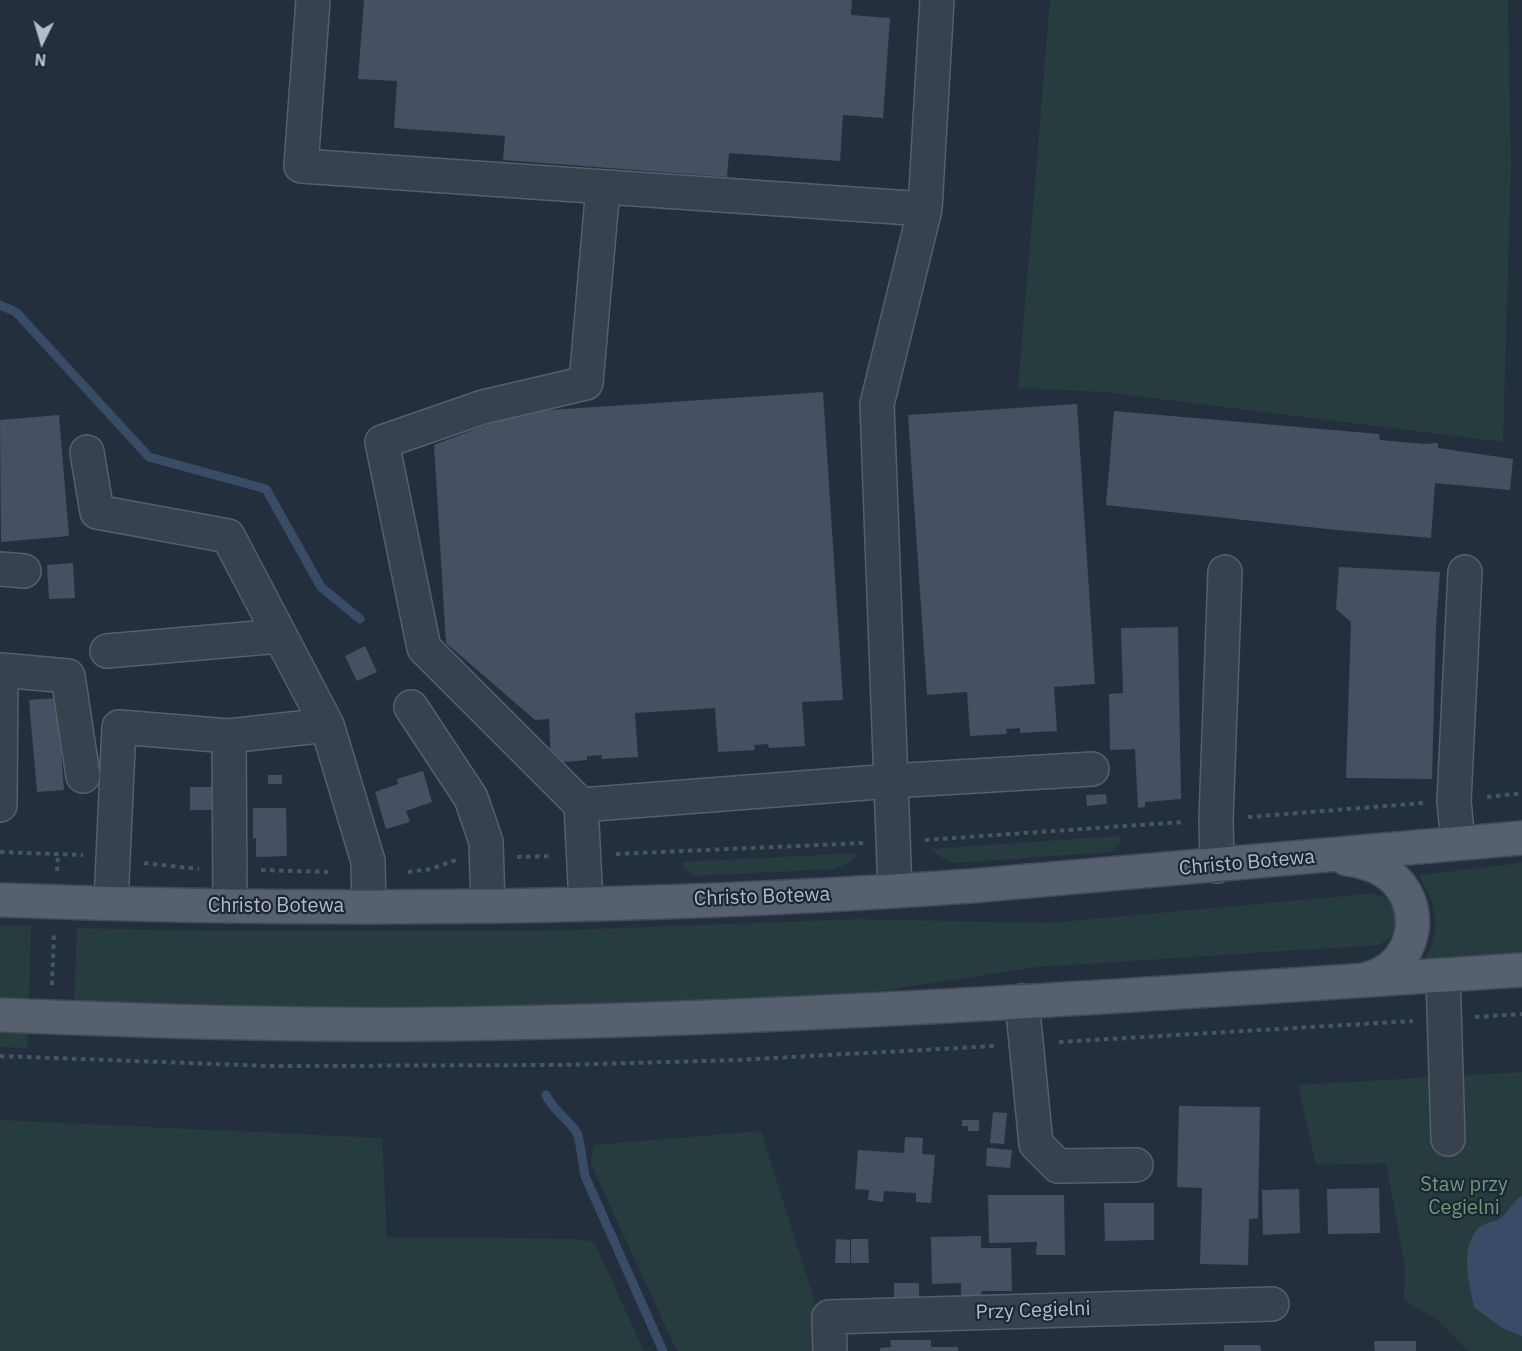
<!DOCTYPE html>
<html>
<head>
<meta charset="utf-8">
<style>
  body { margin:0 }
  #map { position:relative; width:1522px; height:1351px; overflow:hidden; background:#242f3e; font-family:"IBM Plex Sans",sans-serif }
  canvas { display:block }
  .north { position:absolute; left:12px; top:12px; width:60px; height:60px; -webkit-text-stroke:4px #1d2633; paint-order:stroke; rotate:185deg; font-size:16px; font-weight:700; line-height:24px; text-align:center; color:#b4bcc9 }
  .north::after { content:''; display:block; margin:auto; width:21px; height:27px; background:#b4bcc9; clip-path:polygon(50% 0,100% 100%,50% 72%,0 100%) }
</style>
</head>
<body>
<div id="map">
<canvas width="1522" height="1351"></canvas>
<div class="north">N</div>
</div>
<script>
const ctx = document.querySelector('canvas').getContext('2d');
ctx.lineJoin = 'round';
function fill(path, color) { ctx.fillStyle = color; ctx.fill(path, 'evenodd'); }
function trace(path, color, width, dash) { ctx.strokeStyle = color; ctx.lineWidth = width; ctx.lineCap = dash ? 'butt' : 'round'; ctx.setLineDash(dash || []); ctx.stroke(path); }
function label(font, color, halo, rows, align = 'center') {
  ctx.font = font + ' "IBM Plex Sans",sans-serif'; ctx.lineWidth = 4.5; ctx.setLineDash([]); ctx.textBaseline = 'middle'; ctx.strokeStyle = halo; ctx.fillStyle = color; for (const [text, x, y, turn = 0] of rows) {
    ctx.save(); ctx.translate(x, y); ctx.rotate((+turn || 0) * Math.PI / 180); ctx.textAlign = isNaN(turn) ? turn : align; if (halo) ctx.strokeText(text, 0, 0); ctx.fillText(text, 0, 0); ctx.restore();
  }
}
fill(new Path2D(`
  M1050,0h458l3,166 -8,276 -399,-50 -86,-4z
  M1120,836l1,5 -9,11 -157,11 -14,-6 -12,-8z
  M858,853l-7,8 -15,8 -144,7 -9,-10 -1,-4z
  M1522,863v90l-96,6c1,-6 5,-12 7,-19 7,-25 -3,-44 -14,-65z
  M1368,894c32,0 40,38 10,51l-341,22 -164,25 -156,8 -215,6 -199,1 -229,-6 3,-73 129,3h337l316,-12 190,4z
  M0,925l31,1 -2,73 -29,-1z
  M0,1032l28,1 -1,15 -27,-1z
  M1522,1072v279h-53l-33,-32 -32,-19 1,-33 -19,-104 -70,2 -18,-80z
  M0,1120l382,18 5,99 190,2 17,3 50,109h-644z
  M761,1131l57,181v39h-141l-86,-187 2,-19z`), '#263c3f');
fill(new Path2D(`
  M1522,1196v140l-20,-8 -28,-21c-5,-25 -16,-62 7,-81 5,-3 12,-4 18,-7 9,-5 13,-18 23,-23z`), '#394c67');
trace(new Path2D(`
  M0,305l16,7 133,145 117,32 55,98 39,32
  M546,1095c7,16 23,24 31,38 3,5 6,34 8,43l78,175`), '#394c67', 9);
fill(new Path2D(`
  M364,0h488l-1,15 39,3 -7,100 -40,-3 -3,46 -111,-8 -2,24 -224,-17 2,-24 -111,-8 3,-47 -39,-2z
  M823,392l20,308 -41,2 3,44 -36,2 -1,-4 -14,1 1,5 -37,2 -3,-44 -80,5 3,44 -37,2 1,-4 -15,1v4l-36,3 -2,-44 -14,1 -89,-77 -12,-198 86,-33z
  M1077,404l18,280 -41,3 3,44 -37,2v-5l-14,1 1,5 -37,2 -3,-44 -40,3 -19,-280z
  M1114,411l265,23 1,6 44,4 14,-1v5l75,11 -3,31 -75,-7 -4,55 -94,-8 -231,-25z
  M59,415l10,121 -68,6 -1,-122z
  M73,563l2,35 -26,1 -2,-34z
  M1339,567l101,5 -4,54 -4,153 -86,-1 5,-156 -15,-13z
  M1178,627l3,172 -36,3v5l-7,1 -3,-59 -25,1 -1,-56 14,-1 -2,-65z
  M365,646l12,26 -20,9 -12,-25z
  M57,698l7,92 -27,2 -8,-92z
  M423,771l9,31 -26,9 4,11 -24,7 -11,-37 23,-8 -1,-5z
  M268,775h14v9h-14z
  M190,787h23v23h-23z
  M1106,794l1,10 -20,2 -1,-11z
  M253,808h33l1,48 -31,1v-19l-3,1z
  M1179,1106l81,1 -2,111 -9,1 -1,46 -48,-1 2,-76 -25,-1z
  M993,1112l14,1 -3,31 -14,-1z
  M962,1120h17v11h-11v-5h-6z
  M905,1137l18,1 -1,16 13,1 -4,48 -15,-1v-9l-32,-2 -1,11 -15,-2 1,-10 -14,-1 3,-39 46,3z
  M987,1148l25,2 -2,18 -24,-2z
  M1379,1188l1,45 -52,1 -1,-45z
  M1299,1189l1,44 -37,2 -1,-45z
  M988,1195h76l1,60h-29l1,-13 -48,1z
  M1104,1203h50v37l-49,1z
  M981,1236v12h30l1,43h-30l-1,4h-20v-12l-29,1 -1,-47z
  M836,1239l14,1v23h-15z
  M851,1239h17l1,24h-18z
  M894,1283h25v14l-25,1z
  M890,1340h41v7h27v4h-78v-3l11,-1z
  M1374,1341h42v10h-41z
  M1224,1345h36l1,6h-37z`), '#455162');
const minor = new Path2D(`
  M313,0l-12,166 624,43
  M603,187l-17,196 -103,24 -101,35 42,206 157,157 310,-24 201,-12
  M87,452l10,60 131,24 99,189
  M0,569l24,2
  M107,651l173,-15
  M411,707l60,91 15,44 2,64
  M229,736l1,170
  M0,805l1,-135 67,6 15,100
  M581,805l5,99
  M1458,843l-4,-42 11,-229
  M1217,866l-1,-47 9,-247
  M895,891l-18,-487 48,-195 12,-209
  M111,903l8,-176 110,9 98,-11 41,136 1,46
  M1443,975l5,164
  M1022,1001l14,143 22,22 78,-1
  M830,1351l-1,-34 443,-13`);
const major = new Path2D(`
  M1347,859c14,2 29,6 40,14 42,30 30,94 -20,106
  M0,900c323,12 648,9 971,-14l551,-48
  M0,1015c150,6 301,11 452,9 357,-5 714,-31 1070,-54`);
trace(minor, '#565f6c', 36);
trace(major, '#414a57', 36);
trace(new Path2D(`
  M1487,797l35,-4
  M1248,817l175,-14
  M925,840l258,-18
  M0,852l83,3
  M616,854l247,-11
  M517,857l34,-1
  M144,863l55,6
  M261,870l67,2
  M57,871l1,-17
  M408,872l23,-3 25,-9
  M52,985l2,-53
  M1475,1017l47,-3
  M1059,1042l354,-21
  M0,1056l269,10 293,-1 176,-5 256,-14`), '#44595c', 4, [4.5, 4.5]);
trace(minor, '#38414e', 33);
trace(major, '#56606e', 33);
label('20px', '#b4bcc9', '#1d2633', [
  ["Christo Botewa",1247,863,-5],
  ["Christo Botewa",762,897,-2],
  ["Christo Botewa",276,906],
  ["Przy Cegielni",1033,1311,-2]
]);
label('20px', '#6b9a76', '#1d2633', [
  ["Staw przy",1464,1185],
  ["Cegielni",1464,1208]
]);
</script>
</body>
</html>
